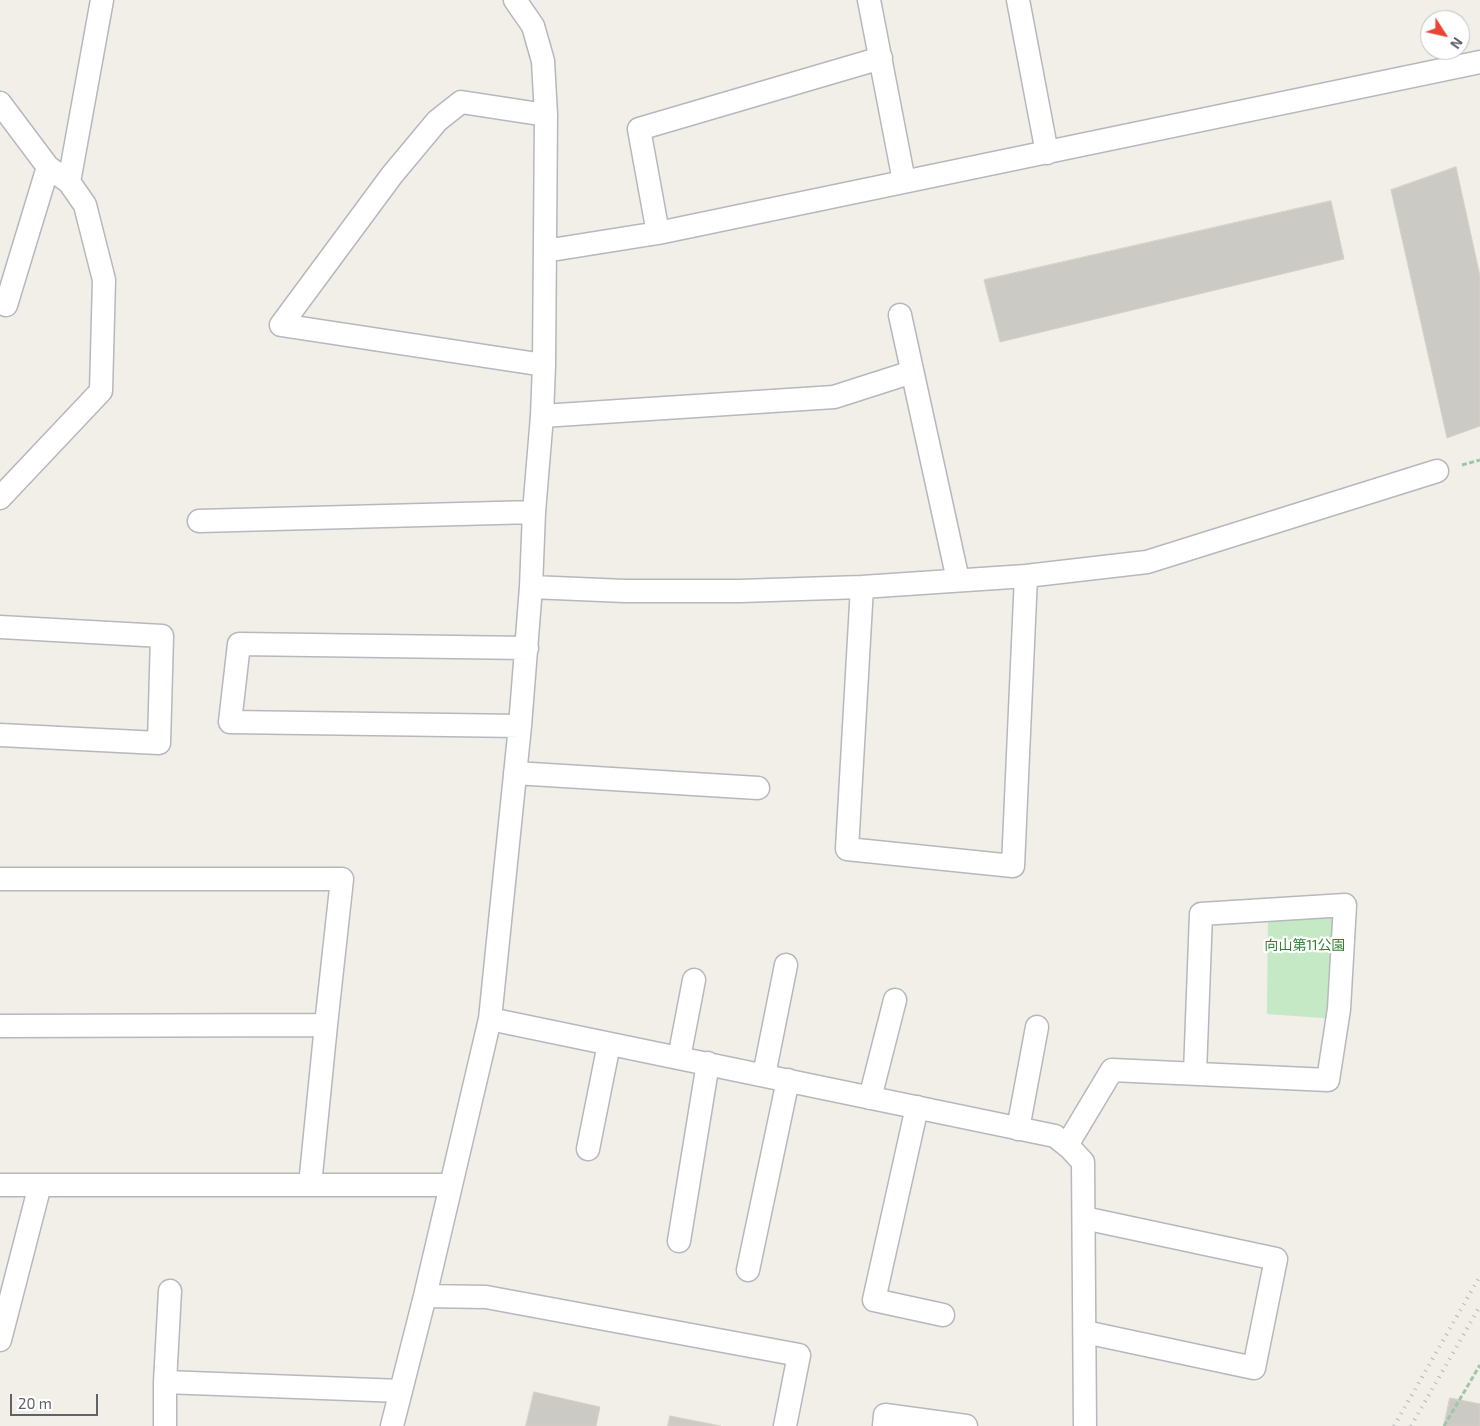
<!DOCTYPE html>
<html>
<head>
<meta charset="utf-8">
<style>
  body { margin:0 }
  #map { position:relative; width:1480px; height:1426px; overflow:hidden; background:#f1efe8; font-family:"Exo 2",sans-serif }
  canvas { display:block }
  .north { position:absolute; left:1420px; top:10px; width:50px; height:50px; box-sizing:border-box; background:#fff; border:1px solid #bfc1c3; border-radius:50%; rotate:125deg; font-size:14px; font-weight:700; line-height:20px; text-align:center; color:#5f6368 }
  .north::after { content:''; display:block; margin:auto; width:18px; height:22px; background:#ea4335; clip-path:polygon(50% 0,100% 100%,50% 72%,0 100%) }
  .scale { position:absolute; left:10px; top:1394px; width:88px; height:22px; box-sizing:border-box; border:2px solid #5f6368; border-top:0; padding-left:6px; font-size:15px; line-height:18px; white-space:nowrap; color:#5f6368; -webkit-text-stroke:4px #fff; paint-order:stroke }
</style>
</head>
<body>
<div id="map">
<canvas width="1480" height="1426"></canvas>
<div class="north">N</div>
<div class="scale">20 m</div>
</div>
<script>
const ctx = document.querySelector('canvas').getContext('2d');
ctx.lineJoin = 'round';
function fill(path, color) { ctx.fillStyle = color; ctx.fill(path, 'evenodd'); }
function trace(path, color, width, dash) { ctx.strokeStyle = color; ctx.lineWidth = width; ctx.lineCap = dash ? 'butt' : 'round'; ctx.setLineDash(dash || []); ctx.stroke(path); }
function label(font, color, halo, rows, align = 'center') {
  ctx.font = font + ' "Exo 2","Noto Sans JP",sans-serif'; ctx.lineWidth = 4.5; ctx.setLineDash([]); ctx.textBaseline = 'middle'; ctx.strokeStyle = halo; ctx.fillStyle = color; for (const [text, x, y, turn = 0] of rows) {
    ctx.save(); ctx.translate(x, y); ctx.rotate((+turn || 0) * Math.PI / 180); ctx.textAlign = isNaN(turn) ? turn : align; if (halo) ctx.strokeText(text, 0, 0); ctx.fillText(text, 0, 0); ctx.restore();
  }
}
fill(new Path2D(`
  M1345,905l-8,114 -70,-5 1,-104z`), '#c5e8c5');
const building = new Path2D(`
  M1456,167l24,109v150l-33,12 -56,-248z
  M1331,201l13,58 -344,83 -16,-62z
  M534,1392l66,15 -4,19h-70z
  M1450,1398l30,6v22h-36z
  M670,1416l51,10h-53z`);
fill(building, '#cccac5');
trace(building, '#d6d1c6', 1);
const minor = new Path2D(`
  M869,0l35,181
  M1018,0l29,153
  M0,103l48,64 21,15 16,23 19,75 -3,111 -101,107
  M69,182l33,-182
  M658,233l-19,-104 242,-71
  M545,251l113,-18 822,-171
  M0,302l6,3 42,-138
  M900,315l58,265
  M544,365l-263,-40 111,-150 45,-54 24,-19 85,13
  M542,416l292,-19 78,-25
  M199,521l335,-9
  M531,587l94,4h115l122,-4 164,-11 121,-14 290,-91
  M862,587l-15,262 166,17 13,-290
  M0,627l162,9 -3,107 -159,-8
  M520,726l-290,-4 9,-78 288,4
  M515,773l243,15
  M0,879h342l-16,146 -16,160
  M490,1019l565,117 15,12 13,14 2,264
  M0,1026l326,-1
  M679,1058l15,-78
  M764,1075l22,-110
  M870,1098l25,-98
  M917,1107l-43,193 69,15
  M1018,1129l19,-102
  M1067,1145l45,-75 216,10 11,-71 6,-104 -144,9 -6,159
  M588,1149l21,-105
  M0,1185h451
  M1084,1218l192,41 -22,109 -169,-36
  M679,1241l29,-178
  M748,1270l40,-190
  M425,1296l61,1 313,58 -14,71
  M0,1340l40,-155
  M165,1382l5,-91
  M165,1426v-44l236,9
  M392,1426l33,-130 65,-277 30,-293 11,-139 3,-75 8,-96 2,-51 2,-250 -3,-54 -10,-35 -18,-26
  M884,1426l1,-11 81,11`);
trace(minor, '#b5b8bc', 25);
trace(new Path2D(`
  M1462,465l18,-5
  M1444,1426l36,-61`), '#9cc7a9', 3, [5, 2.5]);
trace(minor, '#fff', 22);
trace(new Path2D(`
  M1394,1426l86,-150
  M1411,1426l69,-120`), '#b6b7b8', 4, [1, 6]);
label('14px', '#348238', '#fff', [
  ["向山第11公園",1305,945]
]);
</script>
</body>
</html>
